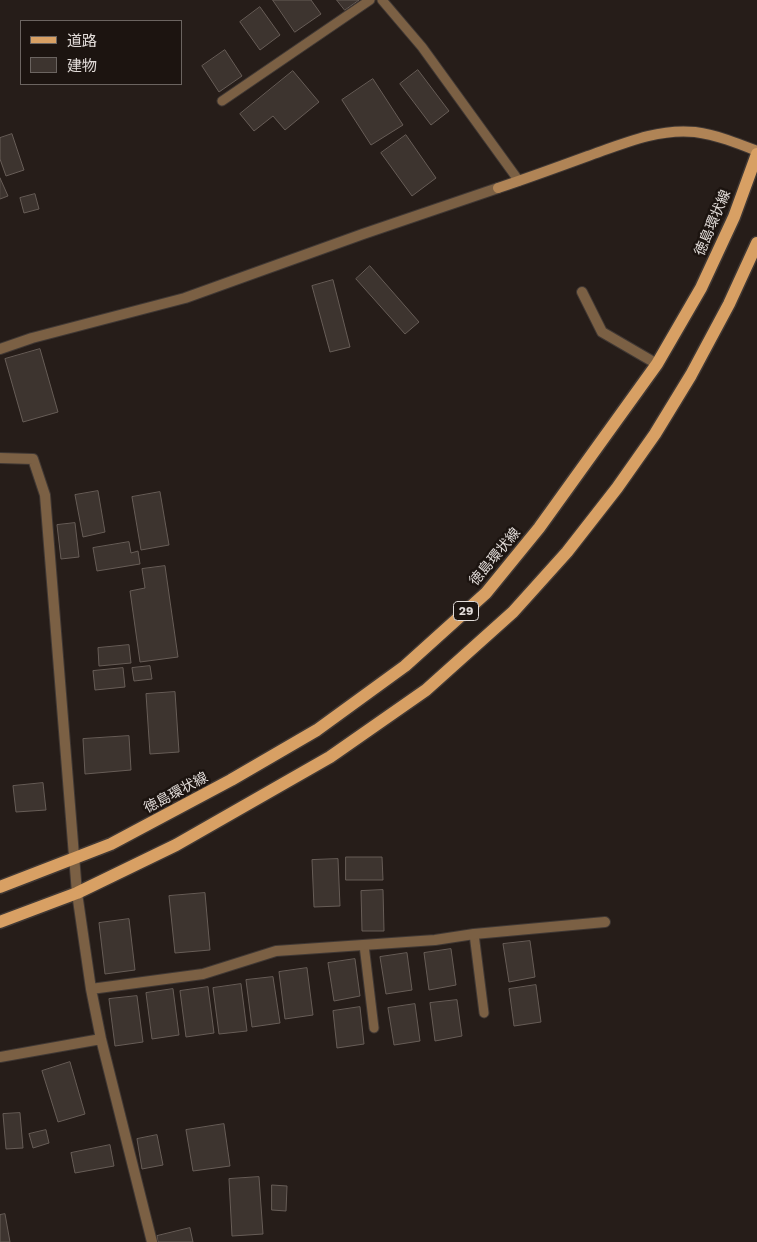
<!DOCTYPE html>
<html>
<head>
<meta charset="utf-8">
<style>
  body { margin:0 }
  #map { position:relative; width:757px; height:1242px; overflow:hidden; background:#261d19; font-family:"Work Sans","Noto Sans JP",sans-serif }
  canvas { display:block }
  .legend { position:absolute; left:20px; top:20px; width:162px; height:65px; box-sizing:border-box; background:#1c1410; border:1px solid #6b6460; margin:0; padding:6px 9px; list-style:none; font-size:15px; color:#e2dcd9 }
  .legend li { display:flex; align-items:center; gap:10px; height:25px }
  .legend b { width:25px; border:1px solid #6b6460 }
</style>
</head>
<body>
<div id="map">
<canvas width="757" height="1242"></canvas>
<ul class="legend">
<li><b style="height:6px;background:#d8a064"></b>道路</li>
<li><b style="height:14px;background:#3d342f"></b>建物</li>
</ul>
</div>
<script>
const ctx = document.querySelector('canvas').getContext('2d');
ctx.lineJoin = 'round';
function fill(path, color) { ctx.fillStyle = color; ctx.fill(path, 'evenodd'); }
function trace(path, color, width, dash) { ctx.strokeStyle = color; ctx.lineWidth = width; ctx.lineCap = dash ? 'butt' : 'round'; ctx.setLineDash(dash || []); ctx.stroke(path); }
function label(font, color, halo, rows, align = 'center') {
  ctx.font = font + ' "Work Sans","Noto Sans JP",sans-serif'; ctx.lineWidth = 5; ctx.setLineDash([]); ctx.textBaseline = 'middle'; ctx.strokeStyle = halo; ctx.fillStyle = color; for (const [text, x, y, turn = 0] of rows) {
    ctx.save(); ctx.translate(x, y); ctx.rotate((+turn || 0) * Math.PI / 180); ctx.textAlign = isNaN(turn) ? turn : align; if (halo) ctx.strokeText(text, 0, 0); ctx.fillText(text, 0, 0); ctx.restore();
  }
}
const building = new Path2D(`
  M273,0h38l10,14 -26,18z
  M337,0h22l-14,10z
  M260,7l20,28 -20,15 -20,-28z
  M225,50l17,26 -23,16 -17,-26z
  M418,70l31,41 -18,14 -31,-41z
  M293,71l26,31 -34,28 -12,-14 -19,15 -14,-17z
  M373,79l30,46 -32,20 -29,-45z
  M12,134l12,36 -18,6 -6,-17v-21z
  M406,135l30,43 -24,18 -31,-43z
  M0,178l8,18 -8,3z
  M35,194l4,15 -15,4 -4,-15z
  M370,266l49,56 -14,12 -49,-55z
  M333,280l17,67 -20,5 -18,-66z
  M40,349l18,63 -35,10 -18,-63z
  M98,491l7,41 -22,5 -8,-42z
  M160,492l9,53 -28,5 -9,-53z
  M75,523l4,34 -18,2 -4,-34z
  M129,542l2,11 7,-2 2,13 -43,7 -4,-23z
  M165,566l13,91 -38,5 -10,-71 15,-3 -3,-19z
  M129,645l2,18 -32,3 -1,-18z
  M150,666l2,13 -18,2 -2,-13z
  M123,668l2,19 -30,3 -2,-19z
  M175,692l4,60 -29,2 -4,-60z
  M129,736l2,34 -46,4 -2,-35z
  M43,783l3,27 -30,2 -3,-26z
  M346,857h36l1,23h-37z
  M338,859l2,47 -26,1 -2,-47z
  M383,890l1,41h-22l-1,-40z
  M205,893l5,57 -35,3 -6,-57z
  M129,919l6,51 -30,4 -6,-51z
  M530,941l5,36 -26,5 -6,-38z
  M451,949l5,36 -27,5 -5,-37z
  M407,953l5,37 -26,4 -6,-37z
  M355,959l5,37 -26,5 -6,-38z
  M307,968l6,47 -28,4 -6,-47z
  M273,977l7,46 -28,4 -6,-47z
  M241,984l6,47 -28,3 -6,-46z
  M536,985l5,37 -27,4 -5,-37z
  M208,987l6,46 -28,4 -6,-46z
  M173,989l6,46 -27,4 -6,-46z
  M137,996l6,46 -28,4 -6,-47z
  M457,1000l5,36 -27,5 -5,-38z
  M415,1004l5,37 -26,4 -6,-37z
  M360,1007l4,37 -27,4 -4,-37z
  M70,1062l15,52 -27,8 -16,-51z
  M20,1113l3,35 -17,1 -3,-35z
  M224,1124l6,42 -37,5 -7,-41z
  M46,1130l3,13 -16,5 -4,-14z
  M157,1135l6,30 -21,4 -5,-30z
  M110,1145l4,21 -39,7 -4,-20z
  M259,1177l4,57 -31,2 -3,-57z
  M272,1185l15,1 -1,25 -14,-1z
  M5,1214l5,28h-10v-27z
  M190,1228l3,14h-35l-1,-6z`);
fill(building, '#3d342f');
trace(building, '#675d57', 1);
const lane = new Path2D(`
  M382,0l40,47 97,134
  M222,101l148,-101
  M474,934l10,79
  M364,945l10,83`);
const street = new Path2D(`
  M582,292l20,40 55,32
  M0,349l32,-11 153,-40 178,-64 135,-46
  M0,458l33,1 12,36 32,398 14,96 10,50 51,203
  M91,989l112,-15 73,-23 159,-11 39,-6 131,-12
  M0,1057l101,-18`);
const secondary = new Path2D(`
  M498,188c30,-10 60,-21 90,-32 34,-12 70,-28 107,-24 22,3 42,11 62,19`);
const primary = new Path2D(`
  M0,887l111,-43 120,-64 86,-50 88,-64 81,-73 53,-65 118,-164 44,-76 33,-71 23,-63
  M0,922l77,-29 99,-48 154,-88 96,-67 87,-78 54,-60 50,-64 38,-54 36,-59 38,-71 28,-61`);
trace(lane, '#403834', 11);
trace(street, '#403834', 12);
trace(secondary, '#403834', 12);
trace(primary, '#403834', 15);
trace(lane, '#7b6044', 9);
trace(street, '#7b6044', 10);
trace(secondary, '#b08456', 10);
trace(primary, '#d8a064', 12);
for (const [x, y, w] of [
  [466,611,25]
]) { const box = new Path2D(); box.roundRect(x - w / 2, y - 9.5, w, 19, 4); ctx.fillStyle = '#1c1410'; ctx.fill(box); trace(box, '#e2dcd9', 1); }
label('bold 12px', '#e2dcd9', null, [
  ["29",466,611]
]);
label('14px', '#e2dcd9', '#1c1410', [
  ["徳島環状線",713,223,-67],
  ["徳島環状線",495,557,-50],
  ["徳島環状線",176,793,-28]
]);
</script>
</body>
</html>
